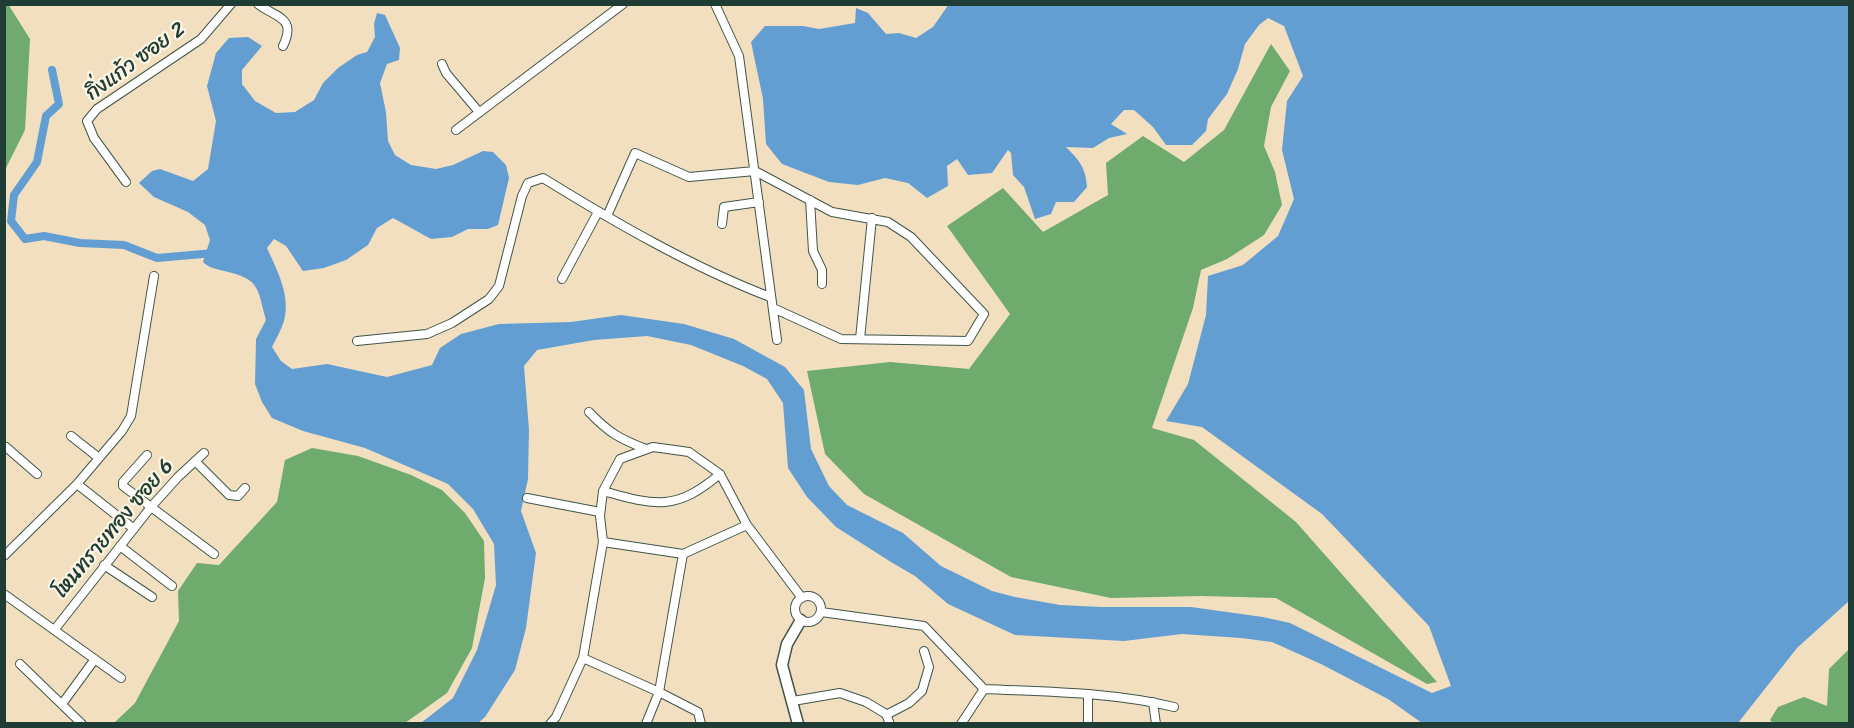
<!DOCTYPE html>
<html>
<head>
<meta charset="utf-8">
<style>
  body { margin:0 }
  #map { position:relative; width:1854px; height:728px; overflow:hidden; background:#f2dfbf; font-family:Sriracha,sans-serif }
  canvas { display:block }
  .frame { position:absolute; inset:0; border:6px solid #1f3d34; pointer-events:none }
</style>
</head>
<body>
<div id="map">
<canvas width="1854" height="728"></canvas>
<div class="frame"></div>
</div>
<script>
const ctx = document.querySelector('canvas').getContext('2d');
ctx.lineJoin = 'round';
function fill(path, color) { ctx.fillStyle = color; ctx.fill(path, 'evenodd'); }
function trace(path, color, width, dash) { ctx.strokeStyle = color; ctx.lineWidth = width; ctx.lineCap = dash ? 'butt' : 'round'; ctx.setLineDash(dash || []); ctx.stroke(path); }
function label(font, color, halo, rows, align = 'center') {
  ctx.font = font + ' Sriracha,"Playpen Sans Thai",sans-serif'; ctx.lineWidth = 4.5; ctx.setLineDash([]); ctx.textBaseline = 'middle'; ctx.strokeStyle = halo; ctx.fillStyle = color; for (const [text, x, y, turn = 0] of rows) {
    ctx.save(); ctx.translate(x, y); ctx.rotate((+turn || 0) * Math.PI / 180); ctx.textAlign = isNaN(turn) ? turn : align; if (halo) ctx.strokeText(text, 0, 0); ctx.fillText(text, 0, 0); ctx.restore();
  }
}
fill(new Path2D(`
  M8,4l22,35 -5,91 -20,40 -1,-165z
  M1271,44l19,27 -19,36 -7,39 11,26 7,33 -18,30 -37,24 -26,11 -8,38 -41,120 42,12 102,82 141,160 -10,2 -151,-86 -75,-2 -90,2 -100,-21 -147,-83 -39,-40 -18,-83 83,-9 79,7 41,-55 -63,-88 56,-38 40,44 65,-37 -2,-32 37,-27 41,26 40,-32z
  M312,448l46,8 53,19 31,15 23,23 19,28 1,37 -13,70 -25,45 -42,30h-291l21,-20 44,-82 -1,-30 19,-28 22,2 58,-63 8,-42z
  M1849,649v74l-75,1 -4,-4 8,-13 26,-10 23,9 2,-37z`), '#6eab6c');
fill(new Path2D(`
  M949,4l900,1v596l-52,47 -59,75h-316l-34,-24 -67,-35 -49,-22 -31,-4 -59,-4 -58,7 -109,-6 -67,-31 -33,-28 -24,-14 -55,-35 -29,-30 -19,-29 -5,-65 -16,-24 -24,-13 -52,-21 -44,-9 -53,4 -57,10 -13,16 5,64 -1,49 -7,32 15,42 -10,75 -11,42 -30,47 -7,6h-57l32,-25 24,-48 19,-65 -2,-41 -21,-35 -25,-25 -83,-36 -62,-17 -31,-13 -10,-16 -7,-18 1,-45 10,-19c-9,-33 -6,-41 -42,-49 -8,-2 -15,-3 -21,-9l7,-22 -5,-15 -17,-13 -34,-15 -15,-14 13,-12 8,-2 33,12 15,-12 8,-48 -9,-35 9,-33 13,-15 19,-1 14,9 -20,24v14l13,17 21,12 19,-1 19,-12 9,-17 15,-15 19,-13 10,-3 8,-15 -1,-13 3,-11 8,2 15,33 -1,12 -12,4 -7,19 6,29 2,29 7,14 16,10 25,4 17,-4 30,-14 10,1 13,13 3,13 -11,47 -10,4h-20l-16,8 -21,2 -38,-21 -16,10 -9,17 -22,15 -22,8 -21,3 -17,-25 -12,-7 -7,9c10,22 24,48 17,73 -3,9 -8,18 -12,26l9,14 11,8 35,-5 60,13 45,-12 8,-17 21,-14 38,-10 72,-2 50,-7 63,9 50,15 51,28 19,23 7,59 18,37 18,19 56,28 38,33 51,25 23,6 45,8 41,2h90l72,10 27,6 142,70 19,-7 -22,-60 -107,-112 -120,-87 -36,-6 22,-37 18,-69 2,-39 35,-11 35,-29 16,-37 -12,-49 5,-49 16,-25 -19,-50 -16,-8 -9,7 -14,19 -7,25 -11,25 -19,25 -2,12 -14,14h-26l-13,-18 -19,-17h-10l-13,14 16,10 -18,4 -16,10 -27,-1c13,13 20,21 21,40l-13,15h-18l-5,12 -16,5 -11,-32 -11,-12 -2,-22 -3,-3 -16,23 -24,2 -11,-16 -10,7 1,20 -21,12 -19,-15 -23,-5 -27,7 -29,-3 -47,-18 -16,-20 -3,-45 -12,-57 14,-16h38l16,3 36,-6 1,-15 12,5 18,21 13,-1 17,5 17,-11z`), '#639ed3');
trace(new Path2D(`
  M52,70l7,34 -13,12 -9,46 -23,33 -3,26 14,18 19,-3 36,7 44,2 33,13 57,-5`), '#639ed3', 8);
const street = new Path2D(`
  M258,4c18,14 39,13 25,42
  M715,4l24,52 38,284
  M442,64l4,9 33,39
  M456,130l167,-126
  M126,182l-32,-44 -7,-17 10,-12 104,-70 30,-35
  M810,200l3,51 9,19v14
  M607,216l28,-63 54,24 66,-6 77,41 56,10 23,15 73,77 -16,27 -127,-2 -68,-31
  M722,224l2,-17 35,-5
  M562,279l36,-67
  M860,339l12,-121
  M357,341l70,-7 25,-11 37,-24 10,-13 23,-90 6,-13 15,-5c71,44 149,89 227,119
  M589,412c20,21 31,27 57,37
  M71,436l28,22
  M4,449l2,-2 31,27
  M147,455l-24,27v4l91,68
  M195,461l34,34 9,1 7,-8
  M77,484l57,45
  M603,491c53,15 73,20 117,-17
  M527,498l73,14
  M603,542l80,12
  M120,546l52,40
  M4,556l73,-72 45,-53 9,-15 23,-140
  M104,565l48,32
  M4,594l117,84
  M795 609a13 13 0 1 1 26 0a13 13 0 1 1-26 0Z
  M821,612l103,14 60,63c63,3 128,3 190,18
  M55,629l96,-122 27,-30 26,-24
  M583,658l76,34 39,20 3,12
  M20,664l62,60
  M1088,694v30
  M793,701l47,-8 26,9 20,12 4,10
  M1153,702l3,22
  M62,704l33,-45
  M886,715l23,-12 13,-12 7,-24 -5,-16
  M550,724l6,-7 27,-59 20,-116 -3,-26 3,-25 17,-32 33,-12 36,5 31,22 27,51 55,73
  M646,724l13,-32 24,-138 64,-29
  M961,724l23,-35`);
const secondary = new Path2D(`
  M798,724l-16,-59 5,-21 14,-24`);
trace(street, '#3f5549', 10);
trace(secondary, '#3f5549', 13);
trace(street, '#fff', 8);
trace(secondary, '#fff', 10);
label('21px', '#1f3d34', '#fcf5e5', [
  ["กิ่งแก้ว ซอย 2",136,62,-36],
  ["โหนทรายทอง ซอย 6",114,529,-50]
]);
</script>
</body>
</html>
